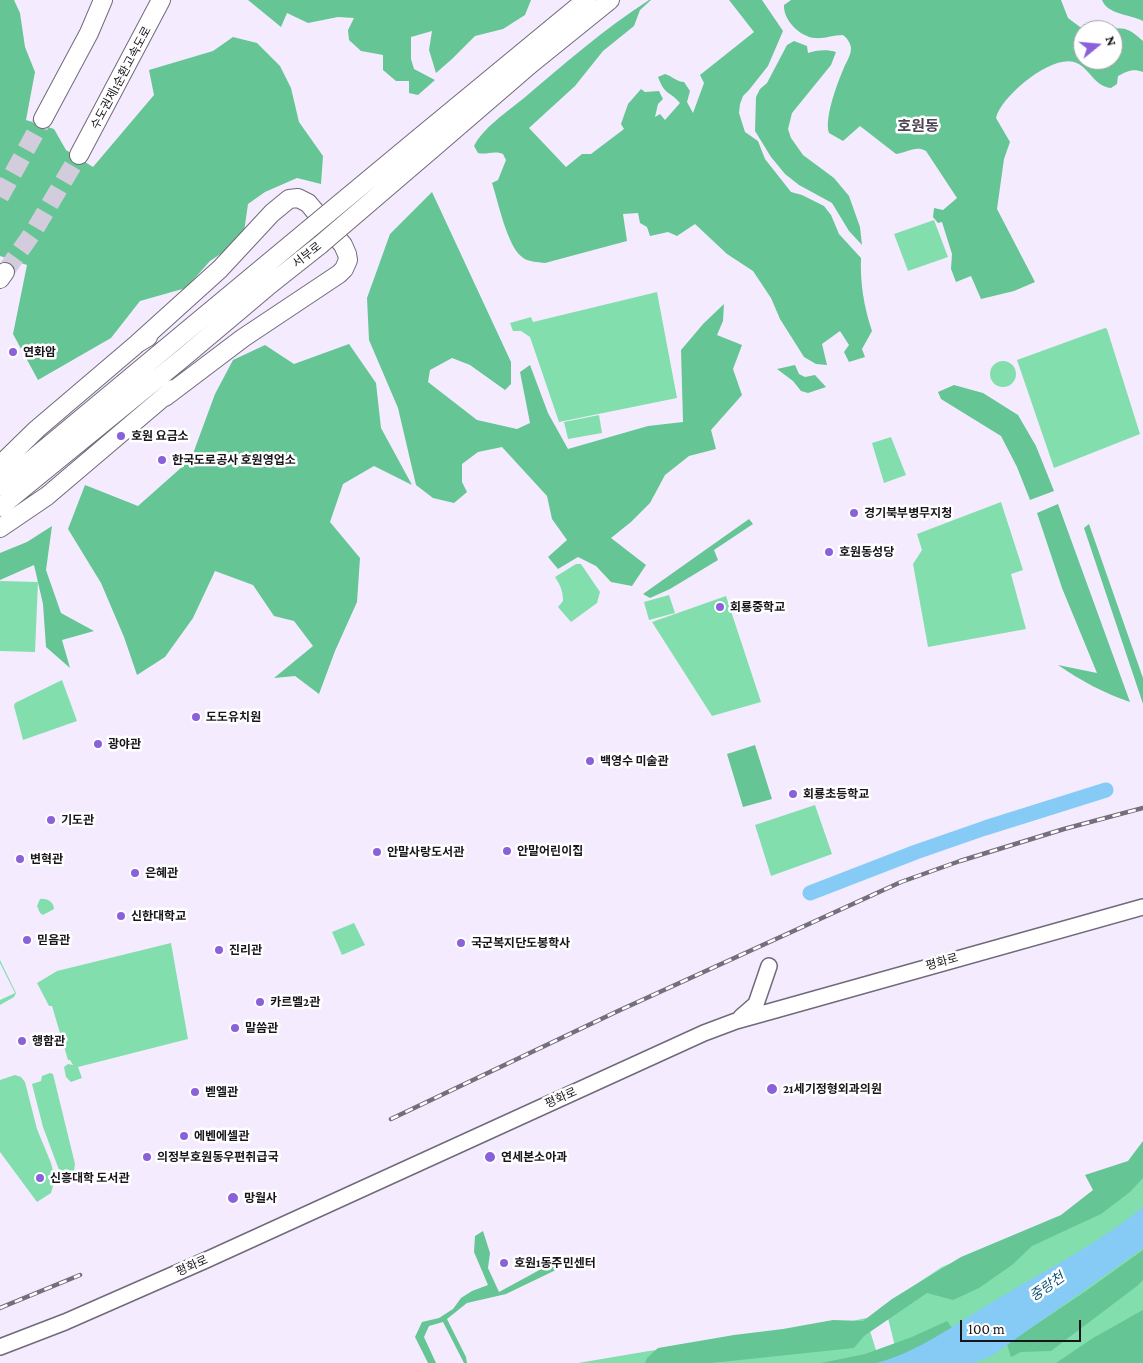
<!DOCTYPE html>
<html>
<head>
<meta charset="utf-8">
<style>
  body { margin:0 }
  #map { position:relative; width:1143px; height:1363px; overflow:hidden; background:#f4ecfe; font-family:"Crimson Pro",serif }
  canvas { display:block }
  .north { position:absolute; left:1073px; top:20px; width:50px; height:50px; box-sizing:border-box; background:#fff; border:1px solid #a3a1a4; border-radius:50%; rotate:73deg; font-size:14px; font-weight:700; line-height:20px; text-align:center; color:#18151b }
  .north::after { content:''; display:block; margin:auto; width:18px; height:22px; background:#8a61db; clip-path:polygon(50% 0,100% 100%,50% 72%,0 100%) }
  .scale { position:absolute; left:960px; top:1320px; width:121px; height:22px; box-sizing:border-box; border:2px solid #18151b; border-top:0; padding-left:6px; font-size:15px; line-height:18px; white-space:nowrap; color:#18151b; -webkit-text-stroke:4px #fff; paint-order:stroke }
</style>
</head>
<body>
<div id="map">
<canvas width="1143" height="1363"></canvas>
<div class="north">N</div>
<div class="scale">100 m</div>
</div>
<script>
const ctx = document.querySelector('canvas').getContext('2d');
ctx.lineJoin = 'round';
function fill(path, color) { ctx.fillStyle = color; ctx.fill(path, 'evenodd'); }
function trace(path, color, width, dash) { ctx.strokeStyle = color; ctx.lineWidth = width; ctx.lineCap = dash ? 'butt' : 'round'; ctx.setLineDash(dash || []); ctx.stroke(path); }
function label(font, color, halo, rows, align = 'center') {
  ctx.font = font + ' "Crimson Pro","Noto Sans KR",serif'; ctx.lineWidth = 5; ctx.setLineDash([]); ctx.textBaseline = 'middle'; ctx.strokeStyle = halo; ctx.fillStyle = color; for (const [text, x, y, turn = 0] of rows) {
    ctx.save(); ctx.translate(x, y); ctx.rotate((+turn || 0) * Math.PI / 180); ctx.textAlign = isNaN(turn) ? turn : align; if (halo) ctx.strokeText(text, 0, 0); ctx.fillText(text, 0, 0); ctx.restore();
  }
}
fill(new Path2D(`
  M934,220l14,37 -40,14 -14,-37z
  M657,292l20,106 -118,24 -29,-85 -9,-6h-8l-3,-8 21,-6 2,5z
  M1105,328l2,1 33,105 -86,34 -37,-108z
  M990 374a13 13 0 1 1 26 0a13 13 0 1 1-26 0Z
  M599,415l3,18 -34,6 -4,-17z
  M891,437l15,38 -22,8 -12,-40z
  M1001,502l22,68 -12,4 15,55 -98,18 -15,-83 9,-14 -5,-16z
  M576,564h5l19,28 -3,11 -26,19 -13,-15 5,-6c0,-11 -3,-16 -8,-24z
  M0,581l38,1 -3,70 -35,-1z
  M669,595l6,18 -26,7 -5,-18z
  M726,596l35,106 -49,14 -60,-94z
  M62,680l15,41 -54,19 -9,-34 1,-3z
  M815,805l17,49 -61,22 -16,-51z
  M40,899c7,-1 14,3 14,10l-11,6 -3,-2 -3,-7z
  M354,923l11,22 -23,10 -10,-23z
  M171,943l17,96 -110,28 4,11 -11,4 -5,-5 -2,-10 4,-3 5,1 -3,-5h-2l-16,-54h-3l-12,-23 20,-12z
  M0,960l16,33 -2,4 -14,8v-5l15,-7 -15,-30z
  M50,1073l3,1 22,90 -2,13 -6,4 -5,-3 -19,-51 -11,-43 9,-3 1,-5z
  M15,1075l6,2 4,5 12,47 14,34 4,16 -4,14 -14,9 -37,-50v-72z
  M1143,1151v212h-244l-11,-45 10,-22 44,-29 120,-51z
  M866,1318l14,45h-302l71,-12 186,-26z`), '#83deae');
fill(new Path2D(`
  M0,0h14l6,13 5,34 10,25 -9,48 28,9 12,21 27,17 61,-72 -5,-25 64,-19 20,-14 24,6 23,23 11,22 8,34 24,34 -2,28 -24,-6 -32,14 -17,12 -5,35 -33,22 -24,27 -46,13 -29,37 -73,42 -25,-46 14,-69 -27,-9z
  M248,0h283l-6,15 -22,14 -28,7 -23,23 -16,14 -7,-23 3,-19 -21,6v22l3,10 21,11 -17,15 -9,-2v-12h-13l-13,-11v-15l-22,-4 -12,-11 -1,-10 6,-12 -16,-1 -30,6 -21,-10 -6,14z
  M649,0h2l-11,10 -6,16 -31,25 -28,35 -46,42 37,39 16,-13h9l33,-25 -3,-5 7,-20 13,-15 4,3 14,-1 4,8 -5,5 -3,13 5,-3 5,6 15,-17c-10,-12 -15,-7 -22,-26l7,-3c7,2 12,8 19,8l6,9 -3,11 6,11 11,-30 -4,-8 54,-43 -25,-32h33l21,31 -15,35 -19,24 -6,6 -3,8 -1,9 6,19 13,9 7,18 26,33 11,3 22,11 7,9 8,19 22,24c-1,25 3,49 11,73l-10,18 3,8 -16,5 -5,-10 5,-7 -9,-14 -18,13 5,21 -11,-1 -12,-7 -24,-38 -9,-21 -18,-27 -26,-17 -32,-30 -18,12 -9,-4 -18,4 -3,-9 -7,-4 -2,-10 -15,1 4,27 -82,22c-8,-1 -17,-1 -23,-6 -15,-11 -24,-56 -30,-74l6,-3 8,-20 -3,-6c-10,-4 -15,1 -25,-1l-4,-7c9,-18 34,-35 50,-48 40,-34 80,-69 125,-98z
  M791,0h270l7,18 16,12 -1,30h30v-30h-9l2,-1c19,-2 23,-1 37,12v31c-10,-4 -16,-1 -25,4l-1,8 -6,4c-18,-2 -22,-22 -37,-26 -23,-7 -73,34 -78,56l14,24 -6,17 -7,50 38,73 -21,9 -33,8 -10,-23 -15,6 -5,-13 1,-15 -10,-32 -4,1 -5,-6 1,-9 9,2 14,-12 -31,-47c-11,-6 -19,2 -30,3l-36,-28 -17,15 -14,-8c-5,-14 8,-49 14,-63 3,-8 8,-14 8,-22 -1,-6 -4,-10 -8,-13 -10,0 -19,4 -28,3 -15,-1 -32,-18 -31,-33z
  M1102,0h41v21c-13,-7 -35,-6 -41,-21z
  M794,41l13,5 1,7c7,-3 20,-4 28,-1l-5,13 -39,48 -4,16 3,9 12,17 31,23 15,18 11,31 2,18 -13,-14 -17,-28 -33,-18 -14,-11 -14,-17 -16,-26 1,-34 4,-8 7,-6 20,-38z
  M432,192l79,170v22l-6,6 -35,-25 -18,-7 -22,12 -2,12 49,38 40,9 13,-6 -10,-51 10,-7 18,48 20,36 80,-23 35,-4 -2,-72 23,-27 20,-19 -1,17 -6,14 25,10 -9,24 9,26 -31,35 5,19 -27,7 -24,19 -15,28 -19,19 -20,16 35,27 -14,21 -21,-4 -15,-16 -18,-9 -20,12 -10,-12 19,-17 -15,-21 -5,-23 -45,-49 -24,5 -16,12v18l5,10 -13,11 -21,-5 -17,-13 -18,-77 -29,-68 -2,-42 23,-64z
  M349,344l27,39 5,45 31,57 -38,-19 -31,18 -13,38 30,36 -3,44 -22,49 -16,43 -24,-18 -21,2 39,-32 -19,-25 -20,-5 -21,-31 -38,-14 -22,47 -28,39 -28,18 -13,-38 -23,-54 -33,-54 17,-44 53,21 53,-47 24,-65 18,-34 32,-15 29,19z
  M795,365l4,9 6,3 10,-2 11,12 -18,6 -7,-2 -8,-10 -16,-12z
  M954,385l29,8 35,22 18,31 18,45 -24,9 -13,-33 -16,-31 -60,-37 -3,-7z
  M1058,504l72,198c-26,-9 -49,-21 -72,-37l39,8 -35,-85 -25,-75z
  M749,519l4,5 -39,26 4,10 -48,29 -20,9 -7,-4z
  M1089,524l54,154v26l-59,-176z
  M52,526l-6,44 15,43 33,18 -32,9 8,28 -24,-21 -3,-43 -9,-39 -34,15v-27l27,-11z
  M755,745l17,54 -29,8 -16,-53z
  M1143,1141v37l-13,14 -29,22 -69,32 -20,19 -33,23 -26,12 -26,-7 -63,43 -10,12 -143,15h-66l2,-5 11,-10 76,-13 49,-6 50,-9 30,1 29,-22 69,-42 100,-42 32,-25 -8,-15 43,-14z
  M483,1231l7,22 -2,15 11,24 57,-31 4,7 -54,26 -39,9 -20,16 19,38 1,6h-3l-21,-41 -14,4 -5,11 12,26h-8l-13,-26 7,-15 17,-4 14,-9 8,-11 11,-7 16,-6 -14,-33 1,-16z
  M1143,1250v30l-6,6 -86,65 -30,1 -10,5 -4,-13 79,-53z
  M1143,1310v53h-87l37,-25z
  M947,1321l9,12 -55,30h-80l44,-9 47,-17z`), '#65c594');
fill(new Path2D(`
  M1143,1207v41l-150,107 -19,8h-98c39,-9 83,-41 118,-62 50,-30 104,-57 149,-94z`), '#86caf6');
trace(new Path2D(`
  M810,893l106,-41 69,-24 121,-38`), '#86caf6', 15);
trace(new Path2D(`
  M0,197l43,-78
  M5,272l29,-41 45,-76`), '#d3ccdc', 18, [18, 9]);
const major = new Path2D(`
  M741,1017l15,-13 13,-38
  M0,1347l65,-25 139,-61 500,-228 32,-12 36,-10 371,-104`);
const highway = new Path2D(`
  M43,119l46,-86 14,-33
  M420,137l166,-137
  M431,150l101,-87 78,-63
  M79,155l82,-155
  M0,279l5,-7
  M138,343l82,-74 52,-56 17,-14 9,-1 10,5 35,42 4,9 1,6 -4,9 -5,5 -96,64 -78,59
  M0,465l37,-36 101,-86 10,-6
  M0,486l308,-256
  M0,507l184,-150 83,-70 53,-42
  M0,528l47,-32 126,-107`);
trace(major, '#716979', 18);
trace(highway, '#716979', 20);
trace(major, '#fff', 15);
trace(highway, '#fff', 18);
const rail = new Path2D(`
  M391,1119l227,-108 283,-129 59,-21 104,-32 79,-21
  M0,1308l80,-33`);
trace(rail, '#746f7a', 4.5);
trace(rail, '#fff', 2.5, [8]);
const highwayBridge = new Path2D(`
  M308,230l112,-93
  M320,245l111,-95`);
trace(highwayBridge, '#716979', 20, []);
trace(highwayBridge, '#fff', 18);
for (const [x, y, r, color] of [
  [13,352,5,"#8a61db"],
  [121,436,5,"#8a61db"],
  [162,460,5,"#8a61db"],
  [854,513,5,"#8a61db"],
  [829,552,5,"#8a61db"],
  [720,607,5,"#8a61db"],
  [196,717,5,"#8a61db"],
  [98,744,5,"#8a61db"],
  [590,761,5,"#8a61db"],
  [793,794,5,"#8a61db"],
  [51,820,5,"#8a61db"],
  [507,851,5,"#8a61db"],
  [377,852,5,"#8a61db"],
  [20,859,5,"#8a61db"],
  [135,873,5,"#8a61db"],
  [121,916,5,"#8a61db"],
  [27,940,5,"#8a61db"],
  [461,943,5,"#8a61db"],
  [219,950,5,"#8a61db"],
  [260,1002,5,"#8a61db"],
  [235,1028,5,"#8a61db"],
  [22,1041,5,"#8a61db"],
  [772,1089,6,"#8a61db"],
  [195,1092,5,"#8a61db"],
  [184,1136,5,"#8a61db"],
  [147,1157,5,"#8a61db"],
  [490,1157,6,"#8a61db"],
  [40,1178,5,"#8a61db"],
  [233,1198,6,"#8a61db"],
  [504,1263,5,"#8a61db"]
]) { const dot = new Path2D(); dot.arc(x, y, r, 0, 2 * Math.PI); ctx.fillStyle = color; ctx.fill(dot); trace(dot, '#fff', 2); }
label('12px', '#18151b', '#fff', [
  ["수도권제1순환고속도로",121,78,-62],
  ["서부로",307,255,-38],
  ["평화로",942,962,-16],
  ["평화로",561,1098,-24],
  ["평화로",192,1266,-24]
]);
label('bold 12px', '#18151b', '#fff', [
  ["연화암",23,352],
  ["호원 요금소",131,436],
  ["한국도로공사 호원영업소",172,460],
  ["경기북부병무지청",864,513],
  ["호원동성당",839,552],
  ["회룡중학교",730,607],
  ["도도유치원",206,717],
  ["광야관",108,744],
  ["백영수 미술관",600,761],
  ["회룡초등학교",803,794],
  ["기도관",61,820],
  ["안말어린이집",517,851],
  ["안말사랑도서관",387,852],
  ["변혁관",30,859],
  ["은혜관",145,873],
  ["신한대학교",131,916],
  ["믿음관",37,940],
  ["국군복지단도봉학사",471,943],
  ["진리관",229,950],
  ["카르멜2관",270,1002],
  ["말씀관",245,1028],
  ["행함관",32,1041],
  ["21세기정형외과의원",783,1089],
  ["벧엘관",205,1092],
  ["에벤에셀관",194,1136],
  ["의정부호원동우편취급국",157,1157],
  ["연세본소아과",501,1157],
  ["신흥대학 도서관",50,1178],
  ["망월사",244,1198],
  ["호원1동주민센터",514,1263]
], 'left');
label('italic 14px', '#0d5478', '#fff', [
  ["중랑천",1047,1287,-35]
]);
label('bold 15px', '#4d4654', '#fff', [
  ["호원동",918,126]
]);
</script>
</body>
</html>
